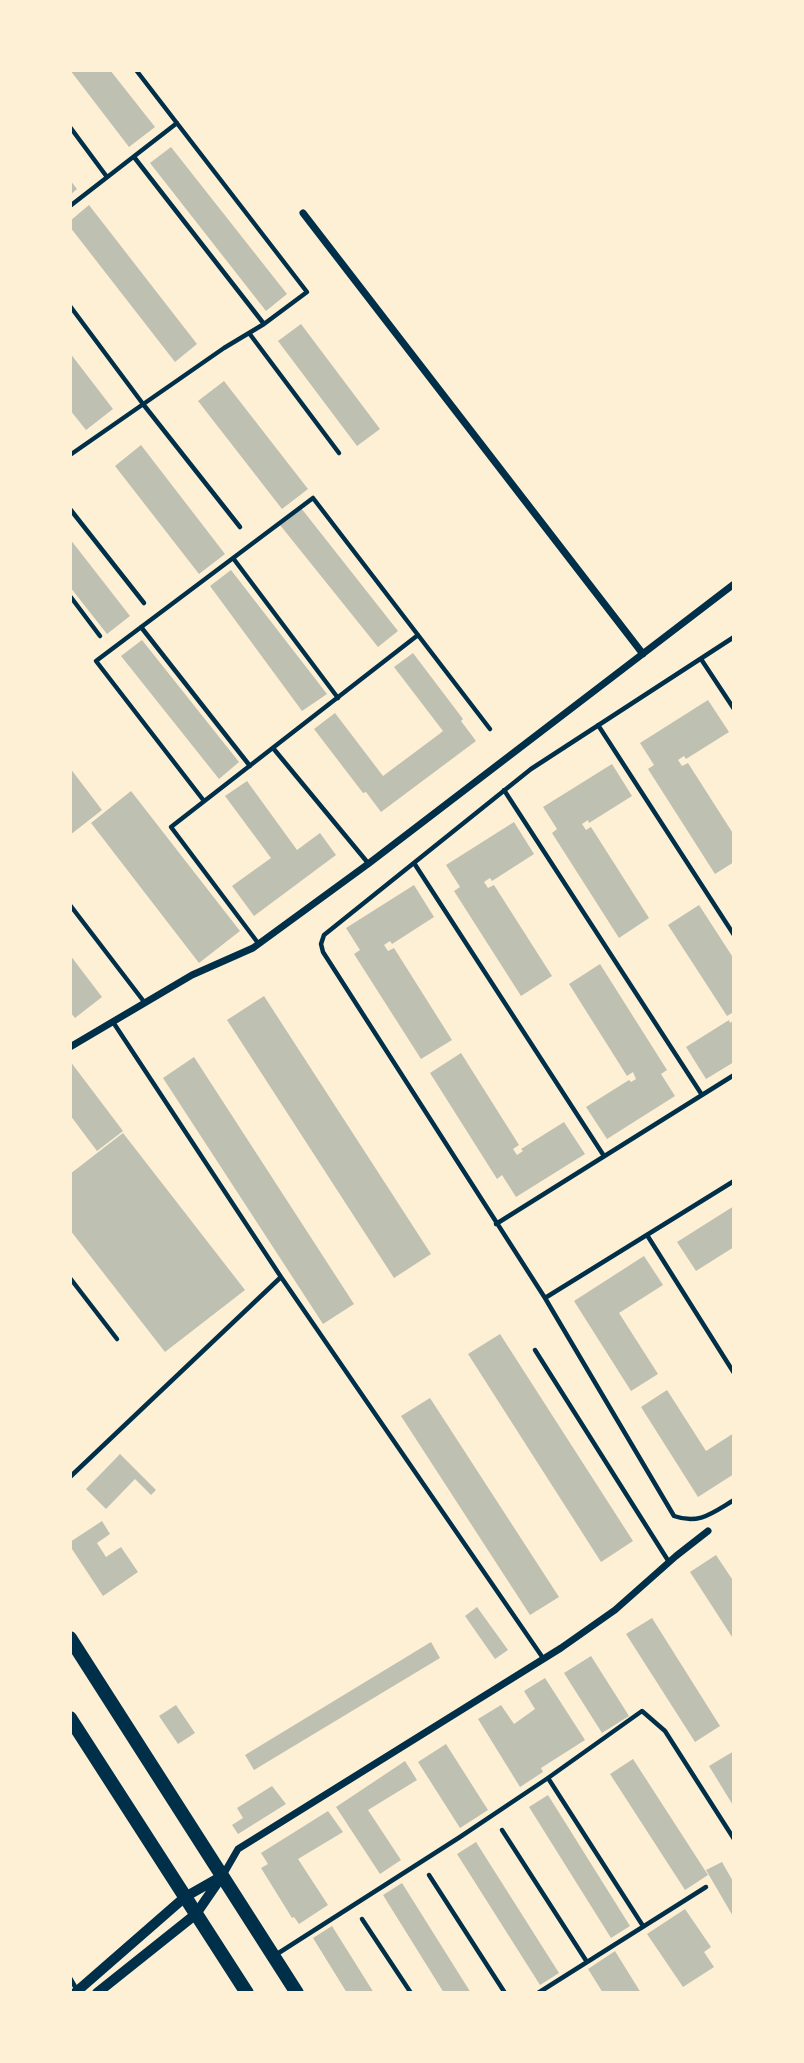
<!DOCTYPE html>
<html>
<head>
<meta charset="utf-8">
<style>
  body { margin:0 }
  #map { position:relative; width:804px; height:2063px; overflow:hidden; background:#fdf0d5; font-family:Montserrat,sans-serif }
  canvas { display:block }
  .frame { position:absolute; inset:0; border:72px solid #fdf0d5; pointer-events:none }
</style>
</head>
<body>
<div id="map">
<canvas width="804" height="2063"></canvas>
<div class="frame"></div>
</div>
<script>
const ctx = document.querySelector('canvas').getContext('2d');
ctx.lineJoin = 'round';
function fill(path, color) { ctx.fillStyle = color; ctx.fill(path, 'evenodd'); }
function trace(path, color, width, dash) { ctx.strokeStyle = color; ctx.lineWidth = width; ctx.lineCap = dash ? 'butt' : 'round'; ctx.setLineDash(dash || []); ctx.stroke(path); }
fill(new Path2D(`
  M70,70h40l45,57 -26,20z
  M171,147l116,147 -21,17 -116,-148z
  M70,180l7,9 -7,6z
  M89,205l108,139 -22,18 -105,-135v-6z
  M301,324l79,105 -23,17 -79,-105z
  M70,353l43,56 -27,21 -16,-20z
  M224,381l84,108 -26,20 -84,-108z
  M141,445l84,109 -26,20 -84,-108z
  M301,508l97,123 -20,16 -98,-122z
  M70,539l60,77 -23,18 -37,-47z
  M231,570l96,124 -25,17 -92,-125z
  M142,640l97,122 -20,17 -98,-123z
  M413,653l50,66 -2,2 15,20 -95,71 -15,-20 -3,1 -49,-64 21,-16 48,63 55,-41 5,-4 -49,-64z
  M708,700l21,32 -43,27 -2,-3 -6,4 4,6 6,-3 46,72v27l-19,12 -67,-105 6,-4 -14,-22z
  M612,764l20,32 -43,27 -1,-3 -6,4 4,6 5,-3 58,91 -30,20 -67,-105 5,-4 -14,-22z
  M70,768l32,42 -32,25z
  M247,781l50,69 23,-17 16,22 -82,61 -22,-30 39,-28 -46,-62z
  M131,791l109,140 -41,32 -108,-140z
  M514,822l20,32 -42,27 -2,-3 -6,4 4,6 6,-3 58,91 -31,20 -67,-105 6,-4 -14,-22z
  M414,885l20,32 -42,27 -2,-3 -6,4 4,6 6,-3 58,92 -31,19 -67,-105 6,-4 -14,-22z
  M699,905l35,54v57l-2,-3 -5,3 -59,-91z
  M70,955l32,42 -27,21 -5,-6z
  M600,964l67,106 -6,4 14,22 -68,43 -21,-32 43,-27 2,2 5,-3 -3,-7 -6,4 -58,-92z
  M264,996l167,258 -37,24 -167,-258z
  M729,1020l1,3 4,-3v42l-28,17 -20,-32z
  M461,1053l58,92 -6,4 4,6 6,-4 -2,-2 43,-27 21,32 -69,43 -14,-22 -5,4 -67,-106z
  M194,1057l160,247 -31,20 -160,-246z
  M70,1061l53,70 -26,20 -27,-36z
  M123,1133l122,157 -80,62 -95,-122v-56z
  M734,1206v41l-38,24 -19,-29z
  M644,1256l19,29 -44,28 39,61 -27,17 -57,-90z
  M500,1334l133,207 -32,21 -133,-208z
  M667,1390l39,61 28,-18v41l-36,23 -57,-90z
  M430,1398l129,199 -29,18 -129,-199z
  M120,1454l36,36 -5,5 -16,-16 -29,30 -20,-20z
  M102,1521l8,13 -13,9 9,14 15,-10 17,25 -35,24 -33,-50v-4z
  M716,1555l18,27v58l-44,-68z
  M477,1607l31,43 -13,9 -30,-43z
  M652,1618l68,108 -25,16 -69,-108z
  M431,1642l9,16 -186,112 -9,-15z
  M591,1656l38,60 -27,17 -38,-60z
  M545,1678l40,62 -44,28 2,4 -23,15 -42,-68 23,-14 13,19 21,-15 -11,-18z
  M176,1705l19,28 -17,11 -19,-28z
  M446,1744l42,66 -28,18 -42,-66z
  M734,1751v56l-25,-41z
  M633,1759l75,116 -23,15 -75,-116z
  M405,1761l12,19 -49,30 33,50 -21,14 -44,-67z
  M272,1786l14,18 -48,30 -6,-9 11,-7 -6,-10z
  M548,1795l82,131 -19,12 -82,-131z
  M328,1811l15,21 -45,27 30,46 -29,19 -5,-7 -2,1 -31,-50 7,-4 -7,-11z
  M476,1842l83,131 -19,12 -83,-131z
  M722,1862l12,21v35l-28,-48z
  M402,1883l69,110h-27l-61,-98z
  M685,1909l26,38 -7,5 10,15 -31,20 -36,-53z
  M332,1926l42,67h-27l-34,-55z
  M615,1951l26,42h-38l-15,-24z`), '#bec0b2');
trace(new Path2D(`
  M70,127l37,50
  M134,157l130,167
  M70,206l107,-83
  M70,306l73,98 97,123
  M249,333l90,120
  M70,455l154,-107 40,-24 43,-32 -171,-222
  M70,509l74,94
  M233,558l105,140
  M70,596l30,40
  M141,627l109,139
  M734,637l-203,132 -207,166 -3,9 2,8 222,346 129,218c25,9 38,-3 60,-16
  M701,659l33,50
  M598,725l136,210
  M273,748l95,115
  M504,790l198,305
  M204,801l-108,-140 217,-163 177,231
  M414,863l190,293
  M70,905l75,98
  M258,943l-87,-116 247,-192
  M113,1022l168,255 262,381
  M496,1224l238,-149
  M647,1235l87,138
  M70,1278l47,61
  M545,1298l189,-117
  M535,1350l134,212
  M70,1477l211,-200
  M548,1778l95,148
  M502,1830l85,132
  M429,1875l76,118
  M362,1919l49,74
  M277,1954l183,-117 88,-59 94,-67 23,20 69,108
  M70,1978l7,12
  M538,1993l168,-106`), '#003049', 4.5);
trace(new Path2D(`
  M303,213l340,441
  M70,1047l122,-72 61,-27 115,-84 366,-280
  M223,1875l15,-26 323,-201 54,-38 61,-54 32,-25`), '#003049', 7);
trace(new Path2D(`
  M75,1993l110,-96 37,-21
  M97,1993l99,-79 24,-35`), '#003049', 10);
trace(new Path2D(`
  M70,1638l227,355
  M70,1718l177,275`), '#003049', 14);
</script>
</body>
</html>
